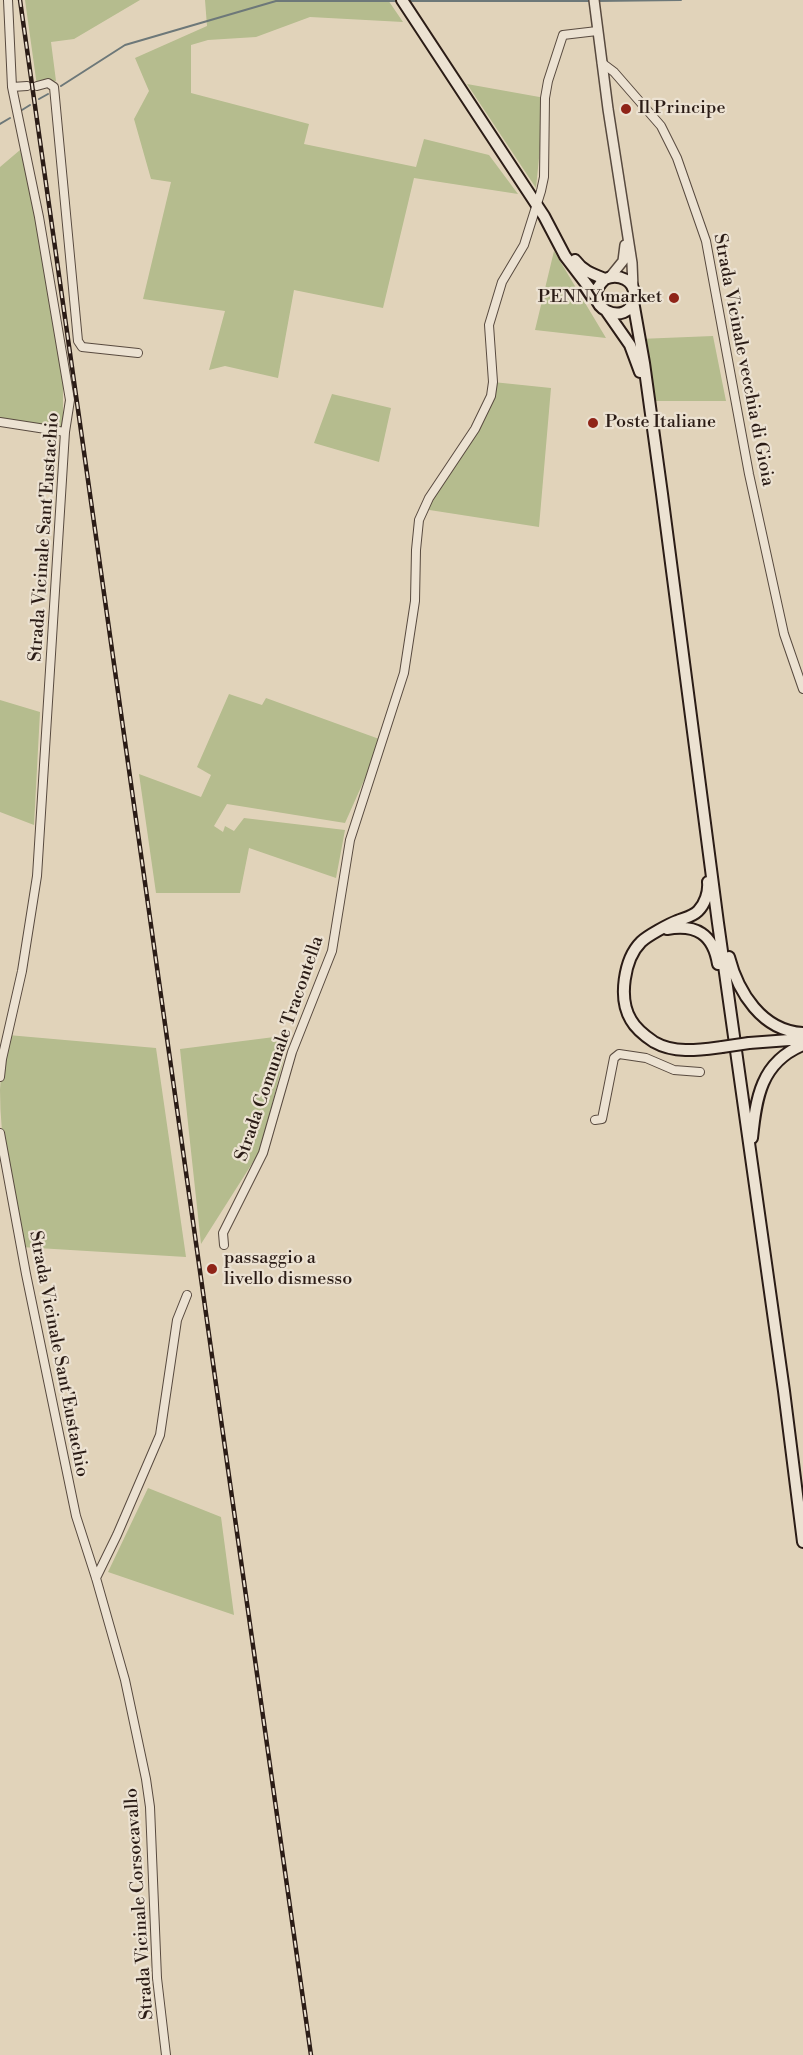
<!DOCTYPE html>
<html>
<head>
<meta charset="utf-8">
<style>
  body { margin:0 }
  canvas { display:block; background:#e1d3ba }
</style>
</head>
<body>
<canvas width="803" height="2055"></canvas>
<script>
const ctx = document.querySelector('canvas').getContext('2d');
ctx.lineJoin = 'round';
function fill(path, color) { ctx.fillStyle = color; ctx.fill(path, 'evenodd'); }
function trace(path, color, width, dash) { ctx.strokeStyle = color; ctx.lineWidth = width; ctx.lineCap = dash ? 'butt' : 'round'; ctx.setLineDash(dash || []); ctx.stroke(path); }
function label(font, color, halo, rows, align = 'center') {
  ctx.font = font + ' "Libre Bodoni",serif'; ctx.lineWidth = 4.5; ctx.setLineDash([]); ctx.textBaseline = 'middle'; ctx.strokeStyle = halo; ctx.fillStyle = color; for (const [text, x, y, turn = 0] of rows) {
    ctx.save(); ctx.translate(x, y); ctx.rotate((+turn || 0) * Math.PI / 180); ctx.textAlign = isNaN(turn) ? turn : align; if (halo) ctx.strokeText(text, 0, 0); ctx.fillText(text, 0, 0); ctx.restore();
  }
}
fill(new Path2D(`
  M25,0h115l-66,39 -23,3 5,39 -19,5z
  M205,0h183l15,22 -93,-5 -54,20 -48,3 -17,5v48l118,31 -5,20 112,23 8,-28 65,16 29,39 -104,-16 -31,130 -89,-18 -16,88 -53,-12 -16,4 16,-59 -82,-12 28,-117 -20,-3 -17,-60 15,-28 -14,-33 72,-32z
  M467,84l78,14 -9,90z
  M20,150l12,40 31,192v49l-63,-10v-254z
  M554,251l52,87 -71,-8z
  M713,336l13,65h-73l-14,-62z
  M493,382l58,6 -12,139 -116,-18 49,-75z
  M332,394l59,14 -12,54 -65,-19z
  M229,694l33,11 4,-7 116,42 -37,83 -118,-19 -13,22 9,6 2,-6 9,5 10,-13 101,12 -9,48 -87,-30 -9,45h-84l-17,-119 62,23 10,-22 -14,-8z
  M0,700l40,12 -6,113 -34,-13z
  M8,1035l148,13 30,209 -165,-10c-10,-51 -21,-104 -21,-157 1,-18 5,-37 8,-55z
  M290,1035l-30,116 -59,93 -21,-195z
  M148,1488l73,29 13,98 -126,-43z`), '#b5bc8e');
trace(new Path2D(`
  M408,1h184
  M597,1l84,-1
  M61,86l64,-41 151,-44h124
  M39,99l9,-5
  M22,110l8,-5
  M0,124l10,-6`), '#6d7879', 2);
const minor = new Path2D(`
  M602,63l12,9 47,54 16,32 29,83 43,233 35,160 19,55
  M37,86l11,-3 6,4 24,254 4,6 56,6
  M12,87l15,-1
  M0,422l65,10
  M0,1077l2,-18 20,-88 15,-95 28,-444 5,-32 -31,-183 -27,-130 -4,-87
  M595,1120l7,-1 12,-61 5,-4 27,4 28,12 26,2
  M0,1133l26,141 50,242 20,62 29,102 21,99 4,28 7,171 9,77
  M224,1245l-1,-12 40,-80 29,-101 40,-101 18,-111 54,-167 11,-72 1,-51 3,-30 10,-22 46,-69 16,-33 2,-14 -4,-57 13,-43 22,-37 17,-54 3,-14 1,-79 3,-17 15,-46 34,-4
  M96,1578l21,-43 43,-100 17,-115 10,-25`);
const tertiary = new Path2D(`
  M594,0l14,109 24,154 1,25
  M610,277l13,-16 2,-16`);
const secondary = new Path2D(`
  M402,0l142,216 21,40 32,42
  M575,260c8,11 17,14 30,19 13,-6 31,1 29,18 -4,34 -59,9 -29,-18
  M633,301l11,62 18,131 56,429 66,468 19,151
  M607,312l23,33 10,27
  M708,882c1,10 -3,22 -10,29 -6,6 -14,7 -21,10 -8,3 -30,15 -36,21 -17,17 -23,57 -10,78 5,9 14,16 23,22 21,12 45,8 68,5
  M667,929c29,-5 46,5 51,35
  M729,957c9,35 33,74 74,76
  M749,1043l54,-4
  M752,1138c4,-40 9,-76 51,-93`);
trace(minor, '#584a3f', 10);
trace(tertiary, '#584a3f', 12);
trace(secondary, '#2b1c16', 14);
trace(minor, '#ece2d2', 8);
trace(tertiary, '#ece2d2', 9);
trace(secondary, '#ece2d2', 10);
const rail = new Path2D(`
  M20,0l291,2055`);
trace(rail, '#2b1c16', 4.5);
trace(rail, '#ece2d2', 2, [7]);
const secondaryBridge = new Path2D(`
  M722,1047l27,-4`);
trace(secondaryBridge, '#2b1c16', 14, []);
trace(secondaryBridge, '#ece2d2', 10);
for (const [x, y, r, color] of [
  [626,109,6,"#8f2418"],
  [674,298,6,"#8f2418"],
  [593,423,6,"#8f2418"],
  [212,1269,6,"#8f2418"]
]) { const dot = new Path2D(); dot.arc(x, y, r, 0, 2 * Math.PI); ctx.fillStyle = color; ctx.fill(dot); trace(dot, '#ece2d2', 2); }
label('18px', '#2b1c16', '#ece2d2', [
  ["Il Principe",638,109],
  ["PENNY market",662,298,"right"],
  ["Poste Italiane",605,423],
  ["passaggio a",224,1259],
  ["livello dismesso",224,1280]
], 'left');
label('18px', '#2b1c16', '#ece2d2', [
  ["Strada Vicinale vecchia di Gioia",743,360,79],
  ["Strada Vicinale Sant'Eustachio",45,537,-86],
  ["Strada Comunale Tracontella",280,1049,-71],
  ["Strada Vicinale Sant'Eustachio",58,1354,79],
  ["Strada Vicinale Corsocavallo",140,1904,-94]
]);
</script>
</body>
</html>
